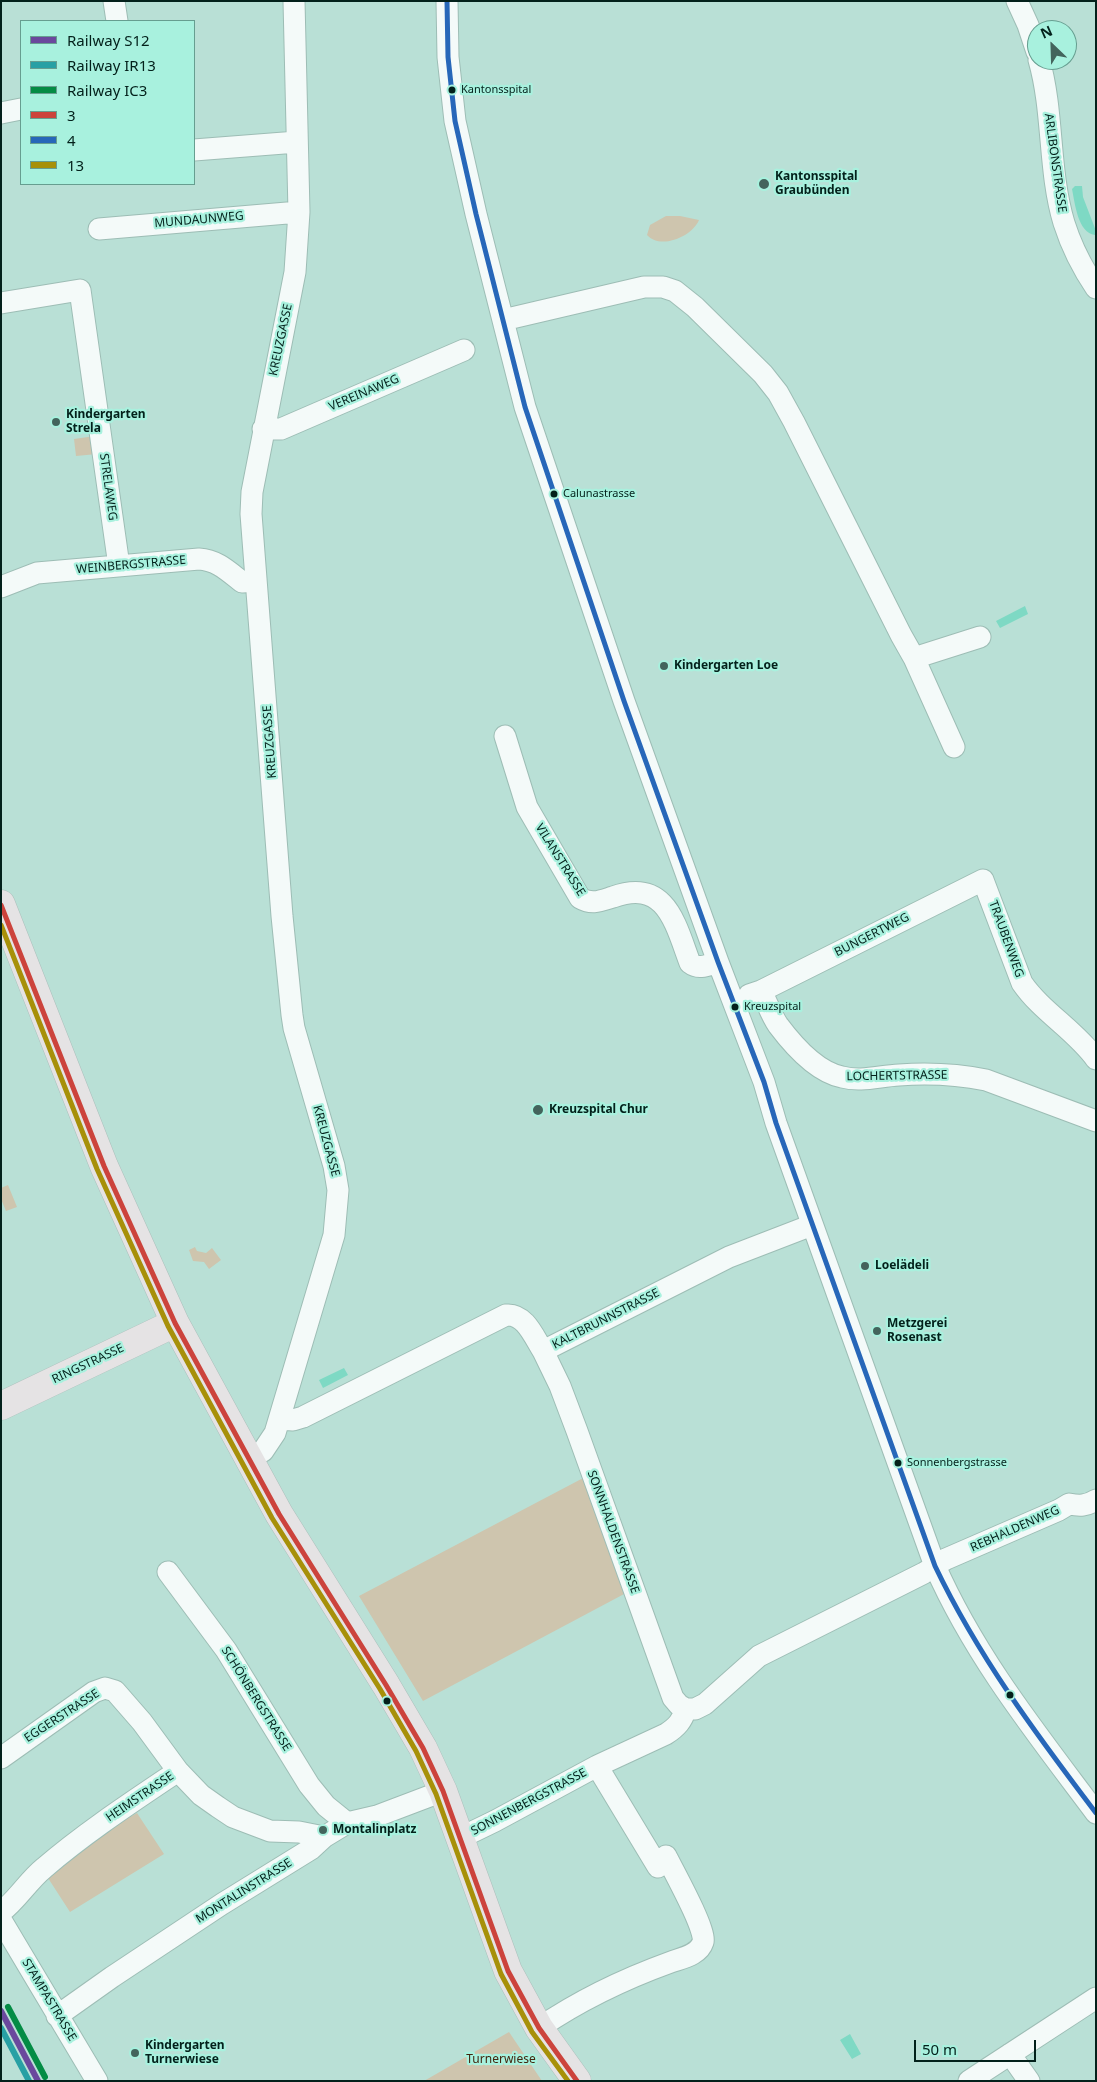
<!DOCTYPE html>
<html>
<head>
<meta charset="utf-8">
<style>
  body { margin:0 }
  #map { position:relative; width:1097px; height:2082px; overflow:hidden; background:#b9e0d6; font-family:"Noto Sans",sans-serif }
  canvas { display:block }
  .frame { position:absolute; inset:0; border:2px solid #03211b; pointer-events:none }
  .legend { position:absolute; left:20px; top:20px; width:175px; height:165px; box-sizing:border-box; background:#a8f1de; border:1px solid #669e90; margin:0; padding:6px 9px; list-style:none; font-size:15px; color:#03211b }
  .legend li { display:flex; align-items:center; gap:10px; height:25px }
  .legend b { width:25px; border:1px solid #669e90 }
  .north { position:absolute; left:1027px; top:20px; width:50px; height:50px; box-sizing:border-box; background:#a8f1de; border:1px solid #669e90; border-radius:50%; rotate:336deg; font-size:14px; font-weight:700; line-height:20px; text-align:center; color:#03211b }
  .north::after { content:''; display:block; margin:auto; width:18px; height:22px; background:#43645c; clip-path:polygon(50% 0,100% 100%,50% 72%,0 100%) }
  .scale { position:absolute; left:914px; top:2040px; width:122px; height:22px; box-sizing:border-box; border:2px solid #03211b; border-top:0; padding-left:6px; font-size:15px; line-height:18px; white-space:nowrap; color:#03211b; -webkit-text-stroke:4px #a8f1de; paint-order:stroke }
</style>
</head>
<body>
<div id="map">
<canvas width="1097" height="2082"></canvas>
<div class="frame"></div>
<ul class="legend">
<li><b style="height:6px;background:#6a489d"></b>Railway S12</li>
<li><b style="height:6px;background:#28a0a4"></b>Railway IR13</li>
<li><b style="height:6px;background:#048c45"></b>Railway IC3</li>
<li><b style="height:6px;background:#cc433c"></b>3</li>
<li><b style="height:6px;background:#2767b9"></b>4</li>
<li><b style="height:6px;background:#a79009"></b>13</li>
</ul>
<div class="north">N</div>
<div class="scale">50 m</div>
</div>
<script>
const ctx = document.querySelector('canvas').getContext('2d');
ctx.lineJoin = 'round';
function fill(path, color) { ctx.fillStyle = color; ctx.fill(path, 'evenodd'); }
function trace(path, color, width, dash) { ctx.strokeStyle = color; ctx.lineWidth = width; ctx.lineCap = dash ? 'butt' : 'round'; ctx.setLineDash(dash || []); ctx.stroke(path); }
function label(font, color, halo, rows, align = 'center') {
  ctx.font = font + ' "Noto Sans",sans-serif'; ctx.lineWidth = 4.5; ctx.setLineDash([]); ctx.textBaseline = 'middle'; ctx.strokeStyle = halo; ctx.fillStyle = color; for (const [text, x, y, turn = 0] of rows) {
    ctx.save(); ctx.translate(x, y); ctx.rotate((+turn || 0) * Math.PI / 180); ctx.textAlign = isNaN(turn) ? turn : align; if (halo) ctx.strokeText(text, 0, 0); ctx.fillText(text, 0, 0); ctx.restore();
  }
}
fill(new Path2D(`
  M666,216h14l19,4c-7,17 -39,30 -52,15l3,-10z
  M95,436l2,18 -21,2 -2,-17z
  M8,1185l9,22 -11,4 -5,-12v-11z
  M195,1247l2,4 9,2 6,-5 9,12 -12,9 -5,-7 -11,-1 -4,-11z
  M587,1476l39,117 -203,108 -64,-105z
  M137,1813l27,41 -94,58 -22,-34c28,-24 56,-47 89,-65z
  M509,2032l33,49h-118z`), '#cec5ae');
fill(new Path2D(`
  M1075,186h7l1,11 13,34 -1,4c-17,-2 -20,-31 -23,-46z
  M1025,606l3,8 -28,14 -4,-7z
  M344,1368l4,7 -25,13 -4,-8z
  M850,2034l11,20 -9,5 -12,-19z`), '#7ed9c4');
const minor = new Path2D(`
  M114,1l3,20
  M447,1l1,56 7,64 21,93 49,193 99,294 94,261 46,120 12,41 159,443c40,91 102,168 161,247
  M1017,1l11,24 9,27
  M1039,60c15,53 9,110 25,163 7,22 19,46 32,65
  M1,113l20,-4
  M194,150l103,-8
  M99,229l200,-17
  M1,303l79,-13 39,276
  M503,320l141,-33h19l12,4 20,16 68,67 15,19 16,29 107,213 13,23 66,-21
  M263,429h18l183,-79
  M1,587l36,-14 162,-14c18,1 29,12 43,23l14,-1
  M914,658l40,89
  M505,736l22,71 53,91c12,7 20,3 33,-1 53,-19 62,26 77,66 9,7 18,2 28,-1
  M761,991l222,-111 39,103c20,29 53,47 74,76
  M749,995l12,-4c6,11 10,24 17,34 15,20 39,47 64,52 19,5 37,-1 57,-2 29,-2 57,-1 87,5l110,41
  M543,1351l17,35 17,45 96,267 6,7 7,4
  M280,1419l13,1 10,-3 203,-102c19,-2 28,22 37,36l186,-94 83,-32
  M249,1459l14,-8 12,-18 59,-198 4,-45 -4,-24 -40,-138 -2,-13 -10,-99 -31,-402 1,-22 43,-220 4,-60 -5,-211
  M168,1572l58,78 83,135 17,21 21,17
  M1,1758l93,-66 11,-4 10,3 27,31 36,49 23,24 17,12 15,10 37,14 29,1 25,5
  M597,1766l61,101
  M460,1838l35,-17 102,-55 69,-32c11,-7 16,-13 20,-25h9l10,-5 54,-48 165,-83 22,-14 113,-49 10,-6c11,2 17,2 27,-4
  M1,1912c16,-12 27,-31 43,-44 42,-36 88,-66 134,-97
  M1,1920l96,161
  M57,2016l55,-39 110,-73 89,-55 13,-12 23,-14 30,-7 66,-25
  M539,2028c41,-28 85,-49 132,-66 11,-4 28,-7 32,-20 4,-11 -30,-72 -37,-86
  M1010,2054l19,27
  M969,2081l127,-83`);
const major = new Path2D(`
  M1,904l103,262 71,157 104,191 107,171 37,63 20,43 65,180 31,57 38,53
  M1,1406l174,-83`);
trace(minor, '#9dbdb5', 23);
trace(major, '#abbfbb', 29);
trace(minor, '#f4faf9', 21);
trace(major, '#e5e3e4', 28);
trace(new Path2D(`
  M1,905l103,261 71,157 104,191 107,171 37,63 20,43 65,180 31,57 38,53`), '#cc433c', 5);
trace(new Path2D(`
  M447,1l1,56 7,64 21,93 49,193 99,294 94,261 46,120 12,41 159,443c43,90 101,168 161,247`), '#2767b9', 5);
trace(new Path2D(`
  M1,925l96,244 71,157 104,192 108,171 36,62 20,43 65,180 31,58 36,49`), '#a79009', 5);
trace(new Path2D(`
  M1,2011l37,70`), '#6a489d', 6);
trace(new Path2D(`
  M1,2028l28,53`), '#28a0a4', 6);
trace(new Path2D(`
  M8,2007l37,70`), '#048c45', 6);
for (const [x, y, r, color] of [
  [452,90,4.5,"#03211b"],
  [764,184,6,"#43645c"],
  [56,422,5,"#43645c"],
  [554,494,4.5,"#03211b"],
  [664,666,5,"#43645c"],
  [735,1007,4.5,"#03211b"],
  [538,1110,6,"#43645c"],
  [865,1266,5,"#43645c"],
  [877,1331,5,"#43645c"],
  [898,1463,4.5,"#03211b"],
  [1010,1695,4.5,"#03211b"],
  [387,1701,4.5,"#03211b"],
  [323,1830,5,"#43645c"],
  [135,2053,5,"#43645c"]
]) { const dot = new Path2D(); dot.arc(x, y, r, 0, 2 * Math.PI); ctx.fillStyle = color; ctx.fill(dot); trace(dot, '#a8f1de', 2); }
label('11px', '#03211b', '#a8f1de', [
  ["Kantonsspital",461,90],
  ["Calunastrasse",563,494],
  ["Kreuzspital",744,1007],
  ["Sonnenbergstrasse",907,1463]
], 'left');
label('12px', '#03211b', '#a8f1de', [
  ["ARLIBONSTRASSE",1055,163,82],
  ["MUNDAUNWEG",199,220,-5],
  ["KREUZGASSE",281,340,-78],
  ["VEREINAWEG",364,393,-23],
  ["STRELAWEG",108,487,82],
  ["WEINBERGSTRASSE",131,565,-5],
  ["KREUZGASSE",270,742,-94],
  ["VILANSTRASSE",560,860,58],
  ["BUNGERTWEG",872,935,-27],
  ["TRAUBENWEG",1006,939,70],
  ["LOCHERTSTRASSE",897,1076,-1],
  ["KREUZGASSE",326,1141,75],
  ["KALTBRUNNSTRASSE",606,1319,-27],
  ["RINGSTRASSE",88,1364,-25],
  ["REBHALDENWEG",1015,1529,-24],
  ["SONNHALDENSTRASSE",613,1532,70],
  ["SCHÖNBERGSTRASSE",256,1699,58],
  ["EGGERSTRASSE",62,1716,-33],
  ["HEIMSTRASSE",140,1797,-34],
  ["SONNENBERGSTRASSE",529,1802,-28],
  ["MONTALINSTRASSE",244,1891,-32],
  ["STAMPASTRASSE",49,2000,59]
]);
label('bold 12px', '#03211b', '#a8f1de', [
  ["Kantonsspital",775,177],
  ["Graubünden",775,191],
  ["Kindergarten",66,415],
  ["Strela",66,429],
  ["Kindergarten Loe",674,666],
  ["Kreuzspital Chur",549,1110],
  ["Loelädeli",875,1266],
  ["Metzgerei",887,1324],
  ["Rosenast",887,1338],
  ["Montalinplatz",333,1830],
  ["Kindergarten",145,2046],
  ["Turnerwiese",145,2060]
], 'left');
label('12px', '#42250e', '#a8f1de', [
  ["Turnerwiese",501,2060]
]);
</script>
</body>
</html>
